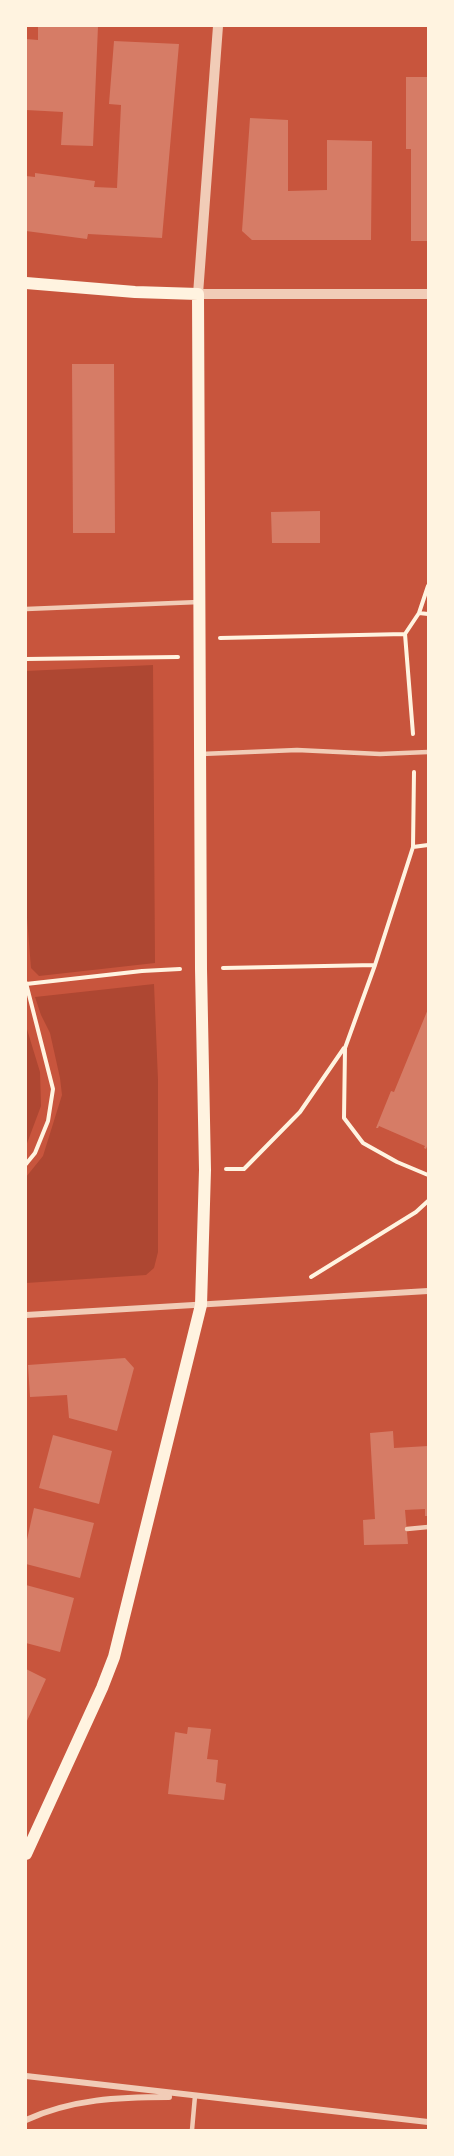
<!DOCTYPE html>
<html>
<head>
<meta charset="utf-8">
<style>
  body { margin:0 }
  #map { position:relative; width:454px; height:2156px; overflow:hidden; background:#c8553d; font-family:Merriweather,serif }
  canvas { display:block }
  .frame { position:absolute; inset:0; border:27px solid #fff3e0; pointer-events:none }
</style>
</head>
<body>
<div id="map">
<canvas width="454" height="2156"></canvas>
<div class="frame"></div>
</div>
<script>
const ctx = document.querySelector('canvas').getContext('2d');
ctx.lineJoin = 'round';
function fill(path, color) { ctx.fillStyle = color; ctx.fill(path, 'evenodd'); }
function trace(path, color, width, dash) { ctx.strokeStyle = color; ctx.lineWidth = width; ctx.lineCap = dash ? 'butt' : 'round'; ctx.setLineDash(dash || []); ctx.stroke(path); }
fill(new Path2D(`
  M153,665l2,298 -116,13 -8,-8 -5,-63v-234z
  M154,984l4,96v172l-4,16 -8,7 -120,8v-106l17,-21 19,-61 -2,-17 -10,-45 -9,-18 -6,-18z
  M26,1026l14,46 1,34 -15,40z`), '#ae4732');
fill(new Path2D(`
  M38,26h60l-5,120 -32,-1 2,-33 -37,-2v-71l12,1z
  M114,41l65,3 -17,194 -74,-4 -1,5 -61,-8v-55l9,1v-4l60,8 -1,6 23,1 4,-83 -12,-1z
  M406,77h22v164h-17v-92h-5z
  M250,118l38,2v71l39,-1v-50l45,1 -1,99h-119l-10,-9z
  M72,364h42l1,169h-42z
  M320,511v32h-48l-1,-31z
  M428,1009v135l-2,5 -2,-1 1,-2 -46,-20 -1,2h-2l15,-37 3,1z
  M125,1358l9,10 -17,63 -48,-13 -2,-23 -37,2 -2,-32z
  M393,1431l1,17 34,-2v70h-3v-7l-20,1 3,34 -44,1 -1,-25 12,-1 -5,-86z
  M53,1435l59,16 -13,53 -60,-16z
  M34,1508l60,15 -14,55 -54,-14v-20z
  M26,1585l48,13 -14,54 -34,-9z
  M26,1669l20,10 -20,44z
  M188,1727l23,2 -4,30 11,1 -2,22 10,2 -2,16 -56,-6 7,-62 12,2z`), '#d67c66');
trace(new Path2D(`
  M428,586l-9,27 9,1
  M220,638l185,-4
  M26,659l152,-2
  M413,734l-8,-100 14,-21
  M414,772l-1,75 -38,118 -30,83 -1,70 19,25 34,19 31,13
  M413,847l15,-2
  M223,968l152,-3
  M26,984l116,-13 38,-2
  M26,1164l9,-11 13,-32 5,-32 -27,-106
  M226,1169h18l56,-57 44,-64
  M311,1277l105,-65 12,-11`), '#fff3e0', 4);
trace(new Path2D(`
  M26,609l173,-7
  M201,754l96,-4 83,4 48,-2
  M407,1529l21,-2
  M192,2130l3,-34`), '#f1ccb7', 4.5);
trace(new Path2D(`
  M26,1315l402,-24
  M26,2076l402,46
  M26,2120c46,-21 93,-23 143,-23`), '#f1ccb7', 6);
trace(new Path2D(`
  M218,26l-20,268h230`), '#f1ccb7', 10);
trace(new Path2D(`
  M26,283l109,9 63,2 3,675 4,201 -4,135 -87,352 -12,31 -76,166`), '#fff3e0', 12);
</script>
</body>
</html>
